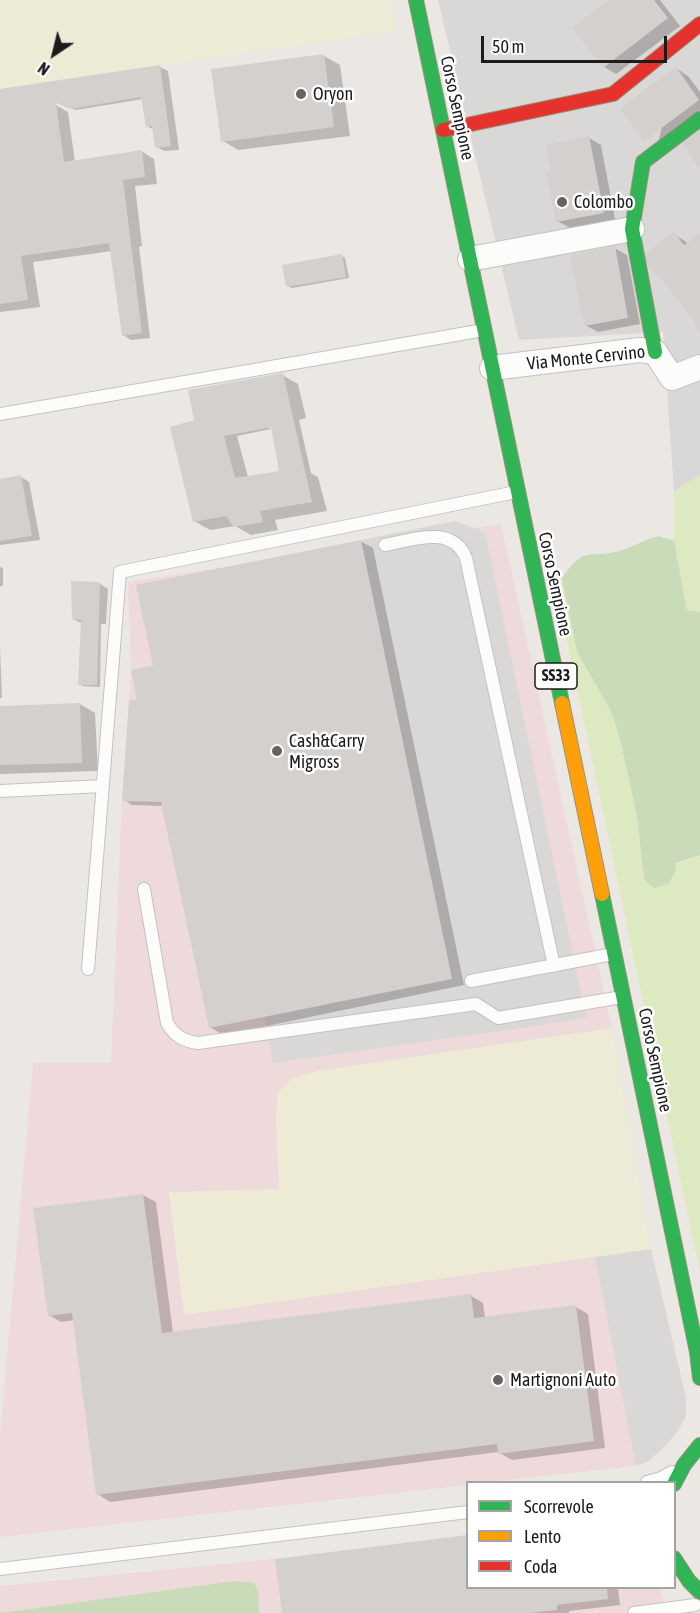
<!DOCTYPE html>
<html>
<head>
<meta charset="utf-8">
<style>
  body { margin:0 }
  #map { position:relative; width:700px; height:1613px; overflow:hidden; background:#ebe8e4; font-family:"Asap Condensed",sans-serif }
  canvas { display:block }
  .legend { position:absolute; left:466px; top:1481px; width:210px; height:108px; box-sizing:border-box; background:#fff; border:2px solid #a4a4a4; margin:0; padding:8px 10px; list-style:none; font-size:18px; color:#1c1c1c }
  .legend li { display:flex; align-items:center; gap:12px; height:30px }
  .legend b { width:30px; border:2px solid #a4a4a4 }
  .north { position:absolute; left:24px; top:24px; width:60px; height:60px; -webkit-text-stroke:4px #fff; paint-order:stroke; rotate:215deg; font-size:16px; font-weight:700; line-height:24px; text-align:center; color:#1c1c1c }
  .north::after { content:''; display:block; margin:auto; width:21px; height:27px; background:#1c1c1c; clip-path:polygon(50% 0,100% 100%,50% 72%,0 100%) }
  .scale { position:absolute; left:481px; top:36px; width:186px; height:27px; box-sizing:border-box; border:3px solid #1c1c1c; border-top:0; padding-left:8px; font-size:18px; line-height:21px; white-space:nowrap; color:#1c1c1c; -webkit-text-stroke:4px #fff; paint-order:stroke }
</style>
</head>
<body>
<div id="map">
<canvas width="700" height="1613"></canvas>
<ul class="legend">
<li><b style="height:8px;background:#30b455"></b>Scorrevole</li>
<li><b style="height:8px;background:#ff9f0a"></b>Lento</li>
<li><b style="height:8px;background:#e5322d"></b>Coda</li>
</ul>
<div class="north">N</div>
<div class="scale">50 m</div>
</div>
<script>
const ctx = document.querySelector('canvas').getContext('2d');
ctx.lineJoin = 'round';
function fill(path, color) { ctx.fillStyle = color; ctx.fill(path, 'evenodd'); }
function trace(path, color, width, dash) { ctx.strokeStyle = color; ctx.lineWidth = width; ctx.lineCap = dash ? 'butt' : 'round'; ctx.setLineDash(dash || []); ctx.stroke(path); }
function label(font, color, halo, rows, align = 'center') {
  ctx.font = font + ' "Asap Condensed",sans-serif'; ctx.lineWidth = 5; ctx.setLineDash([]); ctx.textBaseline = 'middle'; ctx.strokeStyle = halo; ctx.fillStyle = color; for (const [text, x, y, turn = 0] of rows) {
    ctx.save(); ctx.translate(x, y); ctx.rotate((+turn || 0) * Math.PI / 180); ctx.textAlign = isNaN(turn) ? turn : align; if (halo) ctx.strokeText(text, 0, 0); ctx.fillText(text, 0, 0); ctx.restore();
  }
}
fill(new Path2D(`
  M438,0h262v475l-26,17 -11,-160 -144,8z`), '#dad8d6');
fill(new Path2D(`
  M501,524l111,504 39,221 35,149v17l-8,16 -13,15 -15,14 -14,6 -148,16h-20l-1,3 -467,52v-102l33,-372h78l11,-262 9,-131 -3,-88z
  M467,1535l1,53h192l6,25h-666v-27l275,-27z`), '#eedada');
fill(new Path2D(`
  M522,7l18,93 -60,13 -18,-92z
  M455,521l30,11 101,485 -50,9 -263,37 -8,-46 187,-39 -91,-438z
  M651,1249l35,149v17l-8,16 -13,15 -15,14 -14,6 -41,-209z`), '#d9d8d6');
fill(new Path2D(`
  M0,0h391l6,31 -397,58z
  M612,1028l39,221 -467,66 -15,-123 110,-3 -3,-71 2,-25 13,-14 25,-8z`), '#edead6');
fill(new Path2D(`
  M700,475v137l-13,-2 -13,-69v-49z
  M562,578l15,74 34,59 9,28 17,77 7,63 31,-7 1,-8 24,-8v417l-146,-694z`), '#ddeac1');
fill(new Path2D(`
  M659,536l15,5 13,69 13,2v243l-24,8 -1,9 -6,11 -15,5 -10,-9 -7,-63 -17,-77 -9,-28 -34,-59 -15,-74c23,-33 25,-19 57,-27 14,-4 26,-12 40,-15z
  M234,1581l20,2 4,7 1,23h-259z`), '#c9dbb8');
fill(new Path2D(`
  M611,0h49l20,26 -64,48 -12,-7z
  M324,56l16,9 10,71 -112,14 -15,-9z
  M160,67l8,4 11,79 -14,1 -9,-4 -2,-17 -7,-4 -4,-27 -67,11 -22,-8v2l14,8 7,50 66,-11 13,8 3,25 -22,2 7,60 -3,1 11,91 -19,2 -8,-5 -11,-84 -79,11 7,45 -40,5v-221z
  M676,68l12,8 12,16v23l-43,32z
  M589,138l12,7 14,74 -45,9 -13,-7 -5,-48z
  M674,234l15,10 11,-9v95l-3,-7 -35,-47 -5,-3z
  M614,248l13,7 13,69 -42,8 -13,-7z
  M342,256l3,2 4,20 -57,10 -4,-2z
  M282,375l16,9 8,34 -7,2 12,53 7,4 9,34 -52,9 3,10 -27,5 -16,-9 -25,4 -16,-9 2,-100zM264,425l9,1 8,46 -33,5 -11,-41 34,-7z
  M21,477l8,5 11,58 -40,5v-65z
  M360,541l13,7 91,437 -241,50 -13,-8 -48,-221 -30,-1 -8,-5 13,-98 18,-34z
  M0,567l3,1v18h-3z
  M100,584l8,5 -2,35h-5l-1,63 -17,-1 -3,-2 3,-60 -10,-5z
  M0,648l2,50h-2z
  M80,704l15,9 3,58 -98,3v-67z
  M143,1195l13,7 17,131 297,-38 13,8 2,15 91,-11 12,7 17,134 -93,12 -14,-8 -388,50 -12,-8 -23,-174 -14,2 -12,-7z
  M468,1588h150l2,17 -51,6v2h-286z`), '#0003');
fill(new Path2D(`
  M609,0h45l14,18 -65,50 -31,-40z
  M324,54l10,73 -113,15 -10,-73z
  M160,65l11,81 -16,2 -3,-22 -6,1 -5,-30 -70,12 -15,-6 8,59 78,-12 3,27 -22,3 19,153 -20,3 -13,-93 -88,13 7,44 -28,4v-215z
  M676,67l23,33 -55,41 -24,-33z
  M700,130v40l-18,-28z
  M589,136l15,77 -48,9 -10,-50 5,-1 -5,-26z
  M674,232l10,13 16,-12v99l-7,-9 2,-1 -38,-49 -1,1 -14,-17z
  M615,246l13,72 -44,8 -14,-71z
  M342,254l4,23 -60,10 -4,-22z
  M283,373l29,129 -52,9 3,11 -29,5 -8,-11 -33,6 -23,-95 24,-7 -6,-30zM271,427l8,44 -44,7 -11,-42z
  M21,475l11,61 -32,5v-62z
  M361,540l91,439 -243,49 -48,-226 -39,-1 7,-101h8l-6,-30 22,-4 -17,-81z
  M71,581l29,1 -3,103h-19l3,-65 -9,-1z
  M80,703l2,60 -82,2v-59z
  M143,1194l19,139 309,-39 3,24 102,-13 18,136 -96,13 -1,-10 -401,51 -24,-182 -24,3 -15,-108z
  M468,1535v53h139l1,11 -51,6v5l-28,3h-247l-7,-54z`), '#d3d0cd');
const lane = new Path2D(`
  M0,414l484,-84
  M385,545c27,-5 67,-21 81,13l88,408
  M0,791l103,-5
  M144,889l23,134c8,13 16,18 31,20l278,-39 22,14 124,-21
  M88,969l32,-397 396,-80
  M471,981l142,-27
  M647,1482l14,-4 11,-6
  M0,1569l468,-57
  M634,1613l61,-8`);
const street = new Path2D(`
  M470,259l162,-30
  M492,368l148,-18 15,2 17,26 28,-11`);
const fast = new Path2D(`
  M416,0l146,703
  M655,352l-23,-123 11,-67 57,-43
  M602,894l95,458 3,26
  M674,1484l10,-19 16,-20
  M674,1558l15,23 11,11`);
const slow = new Path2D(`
  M562,703l40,191`);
const jam = new Path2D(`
  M443,130l170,-36 87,-70`);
trace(lane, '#c3c2c0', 14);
trace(street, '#c3c2c0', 26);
trace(fast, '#96947c', 16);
trace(slow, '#96947c', 16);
trace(jam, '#96947c', 16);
trace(lane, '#fcfcfb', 12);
trace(street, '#fcfcfb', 24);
trace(fast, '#30b455', 14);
trace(slow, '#ff9f0a', 14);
trace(jam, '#e5322d', 14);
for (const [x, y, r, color] of [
  [301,94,6,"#646362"],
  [562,202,6,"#646362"],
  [277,751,6,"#646362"],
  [498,1380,6,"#646362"]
]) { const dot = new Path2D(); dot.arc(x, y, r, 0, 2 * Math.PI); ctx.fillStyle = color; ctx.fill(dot); trace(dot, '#fff', 2); }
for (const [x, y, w] of [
  [556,676,42]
]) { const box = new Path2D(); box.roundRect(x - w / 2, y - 13, w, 26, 4.5); ctx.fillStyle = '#fff'; ctx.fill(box); trace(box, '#1c1c1c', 1.5); }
label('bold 16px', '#1c1c1c', null, [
  ["SS33",556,676]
]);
label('18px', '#1c1c1c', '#fff', [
  ["Oryon",313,94],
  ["Colombo",574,202],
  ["Cash&Carry",289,741],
  ["Migross",289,762],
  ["Martignoni Auto",510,1380]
], 'left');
label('18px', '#1c1c1c', '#fff', [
  ["Corso Sempione",457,108,78],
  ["Via Monte Cervino",586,358,-6],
  ["Corso Sempione",555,584,78],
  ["Corso Sempione",655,1060,78]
]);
</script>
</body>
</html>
